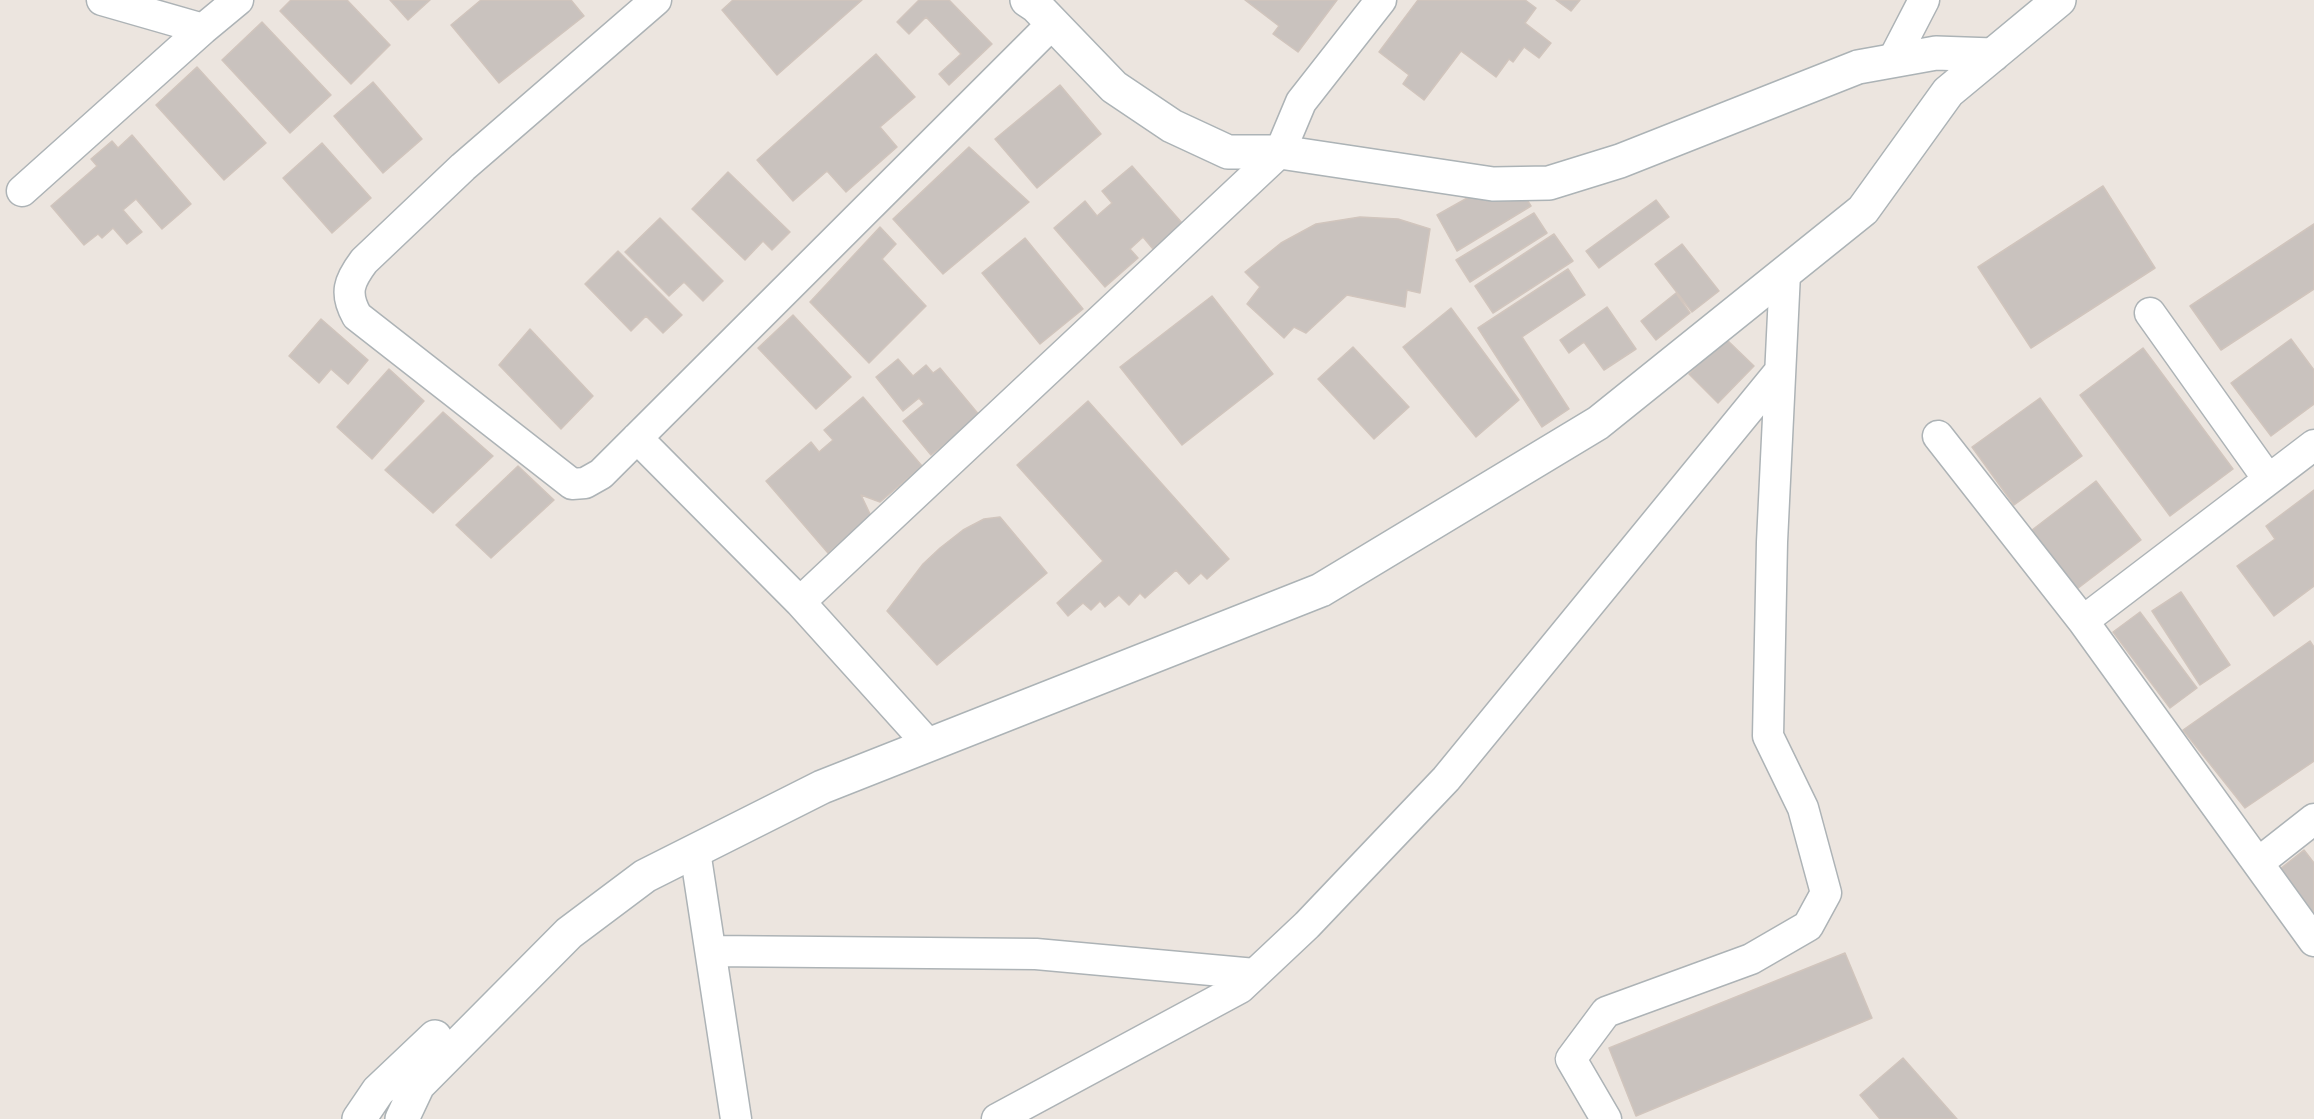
<!DOCTYPE html>
<html>
<head>
<meta charset="utf-8">
<style>
  body { margin:0 }
  canvas { display:block; background:#ece5df }
</style>
</head>
<body>
<canvas width="2314" height="1119"></canvas>
<script>
const ctx = document.querySelector('canvas').getContext('2d');
ctx.lineJoin = 'round';
function fill(path, color) { ctx.fillStyle = color; ctx.fill(path, 'evenodd'); }
function trace(path, color, width, dash) { ctx.strokeStyle = color; ctx.lineWidth = width; ctx.lineCap = dash ? 'butt' : 'round'; ctx.setLineDash(dash || []); ctx.stroke(path); }
const building = new Path2D(`
  M291,0h56l43,45 -39,39 -71,-73z
  M390,0h40l-22,20z
  M481,0h90l13,16 -85,67 -48,-58z
  M733,0h129l-85,75 -55,-65z
  M919,0h30l43,44 -43,41 -10,-11 22,-20 -35,-37 -17,17 -12,-12z
  M1245,0h92l-39,52 -25,-18 6,-8z
  M1418,0h107l11,8 -11,15 26,20 -12,15 -15,-11 -11,15 -4,-3 -13,18 -35,-26 -37,49 -21,-16 6,-9 -30,-23z
  M1556,0h24l-9,11z
  M262,22l69,73 -41,38 -68,-73z
  M876,54l39,43 -35,30 17,20 -51,45 -19,-21 -34,30 -36,-41z
  M197,67l69,76 -42,37 -68,-75z
  M373,82l49,57 -39,34 -49,-57z
  M1060,85l41,49 -64,54 -42,-49z
  M132,135l59,69 -29,25 -26,-30 -13,11 19,22 -15,12 -14,-16 -11,10 -4,-4 -14,11 -33,-39 46,-40 -6,-7 21,-18 6,7z
  M322,143l49,55 -39,35 -49,-55z
  M969,147l60,55 -86,72 -50,-55z
  M1132,166l50,57 -29,26 -10,-12 -13,12 8,9 -33,29 -51,-59 31,-27 12,15 15,-13 -10,-12z
  M728,172l62,60 -18,18 -9,-9 -18,19 -53,-51z
  M2103,186l52,82 -124,80 -53,-81z
  M1485,188l9,7 22,5 8,-5 7,11 -74,45 -20,-36z
  M1656,200l13,17 -70,51 -13,-17z
  M1534,213l13,20 -77,49 -14,-22z
  M1360,217l38,2 32,10 -10,64 -13,-3 -2,17 -58,-12 -41,38 -12,-6 -10,11 -37,-34 13,-17 -15,-15 36,-29 35,-19z
  M660,218l63,63 -20,20 -19,-19 -15,14 -44,-44z
  M2314,224v65l-93,61 -31,-44z
  M880,227l16,17 -14,15 44,47 -57,57 -59,-61z
  M1554,234l19,27 -80,52 -18,-27z
  M1025,238l58,71 -43,35 -58,-71z
  M1682,244l37,47 -27,21 -37,-48z
  M618,251l64,64 -19,18 -17,-17 -15,15 -46,-47z
  M1568,269l17,26 -63,42 47,72 -27,18 -64,-99z
  M1676,293l14,20 -34,27 -15,-19z
  M1212,296l61,78 -91,71 -62,-78z
  M1607,307l29,42 -32,21 -20,-28 -15,11 -9,-13z
  M1451,308l68,92 -43,37 -73,-90z
  M793,315l58,62 -35,32 -58,-61z
  M321,319l47,41 -20,24 -17,-15 -12,14 -30,-27z
  M530,329l63,67 -32,33 -62,-64z
  M1725,338l29,28 -36,37 -29,-29z
  M2291,339l23,31v34l-43,32 -40,-53z
  M1353,347l56,60 -35,32 -56,-60z
  M2143,348l90,121 -63,47 -90,-121z
  M898,359l15,17 13,-11 7,8 7,-5 40,48 -49,39 -28,-34 21,-17 -5,-6 -16,13 -27,-34z
  M389,369l35,32 -52,58 -35,-32z
  M863,397l59,69 -42,36 -19,-7 10,21 -43,37 -62,-72 45,-39 8,10 14,-12 -9,-10z
  M2040,398l42,58 -68,49 -42,-58z
  M1088,401l141,158 -22,20 -6,-6 -12,11 -13,-14 -31,28 -5,-5 -11,12 -10,-10 -14,12 -5,-6 -9,9 -8,-7 -15,13 -11,-13 46,-42 -86,-96z
  M443,412l50,44 -60,57 -48,-43z
  M518,466l36,34 -63,58 -35,-33z
  M2096,481l45,59 -64,49 -45,-59z
  M2314,490v96l-40,30 -37,-50 38,-27 -9,-13z
  M1000,517l47,56 -110,92 -50,-54 36,-47 17,-16 23,-18 21,-11z
  M2181,592l49,73 -30,20 -48,-74z
  M2140,612l57,76 -27,20 -57,-76z
  M2310,641l4,6v114l-69,47 -62,-78z
  M2304,850l10,13v52l-34,-46z
  M1845,953l27,65 -236,98 -27,-68z
  M1903,1058l54,61h-77l-20,-24z`);
fill(building, '#c9c2be');
trace(building, '#d1c5bd', 1.5);
const street = new Path2D(`
  M102,0l101,29 35,-29
  M656,0l-193,167 -99,94c-15,20 -20,32 -7,55l215,168 13,-1 16,-9 452,-451
  M1893,60l31,-60
  M22,191l181,-162
  M2150,313l118,166
  M1938,436l145,185 231,320
  M637,438l163,164 129,143
  M800,602l480,-450 21,-50 80,-102
  M2083,621l231,-176
  M695,851l41,268
  M2258,863l56,-44
  M711,951l325,3 219,20
  M997,1119l243,-131 67,-63 139,-146 334,-408
  M1606,1119l-35,-60 35,-47 145,-53 57,-33 18,-33 -23,-85 -35,-72 4,-194 13,-269`);
const secondary = new Path2D(`
  M1027,0l9,6 78,81 58,39 56,26h52l213,32 56,-1 71,-22 238,-94 78,-14 57,2
  M359,1119l19,-28 57,-54
  M402,1119l16,-34 151,-152 76,-57 177,-89 499,-197 277,-167 265,-213 85,-118 111,-92`);
trace(street, '#adb3b6', 33);
trace(secondary, '#acb3b6', 36);
trace(street, '#fff', 30);
trace(secondary, '#fff', 33);
</script>
</body>
</html>
